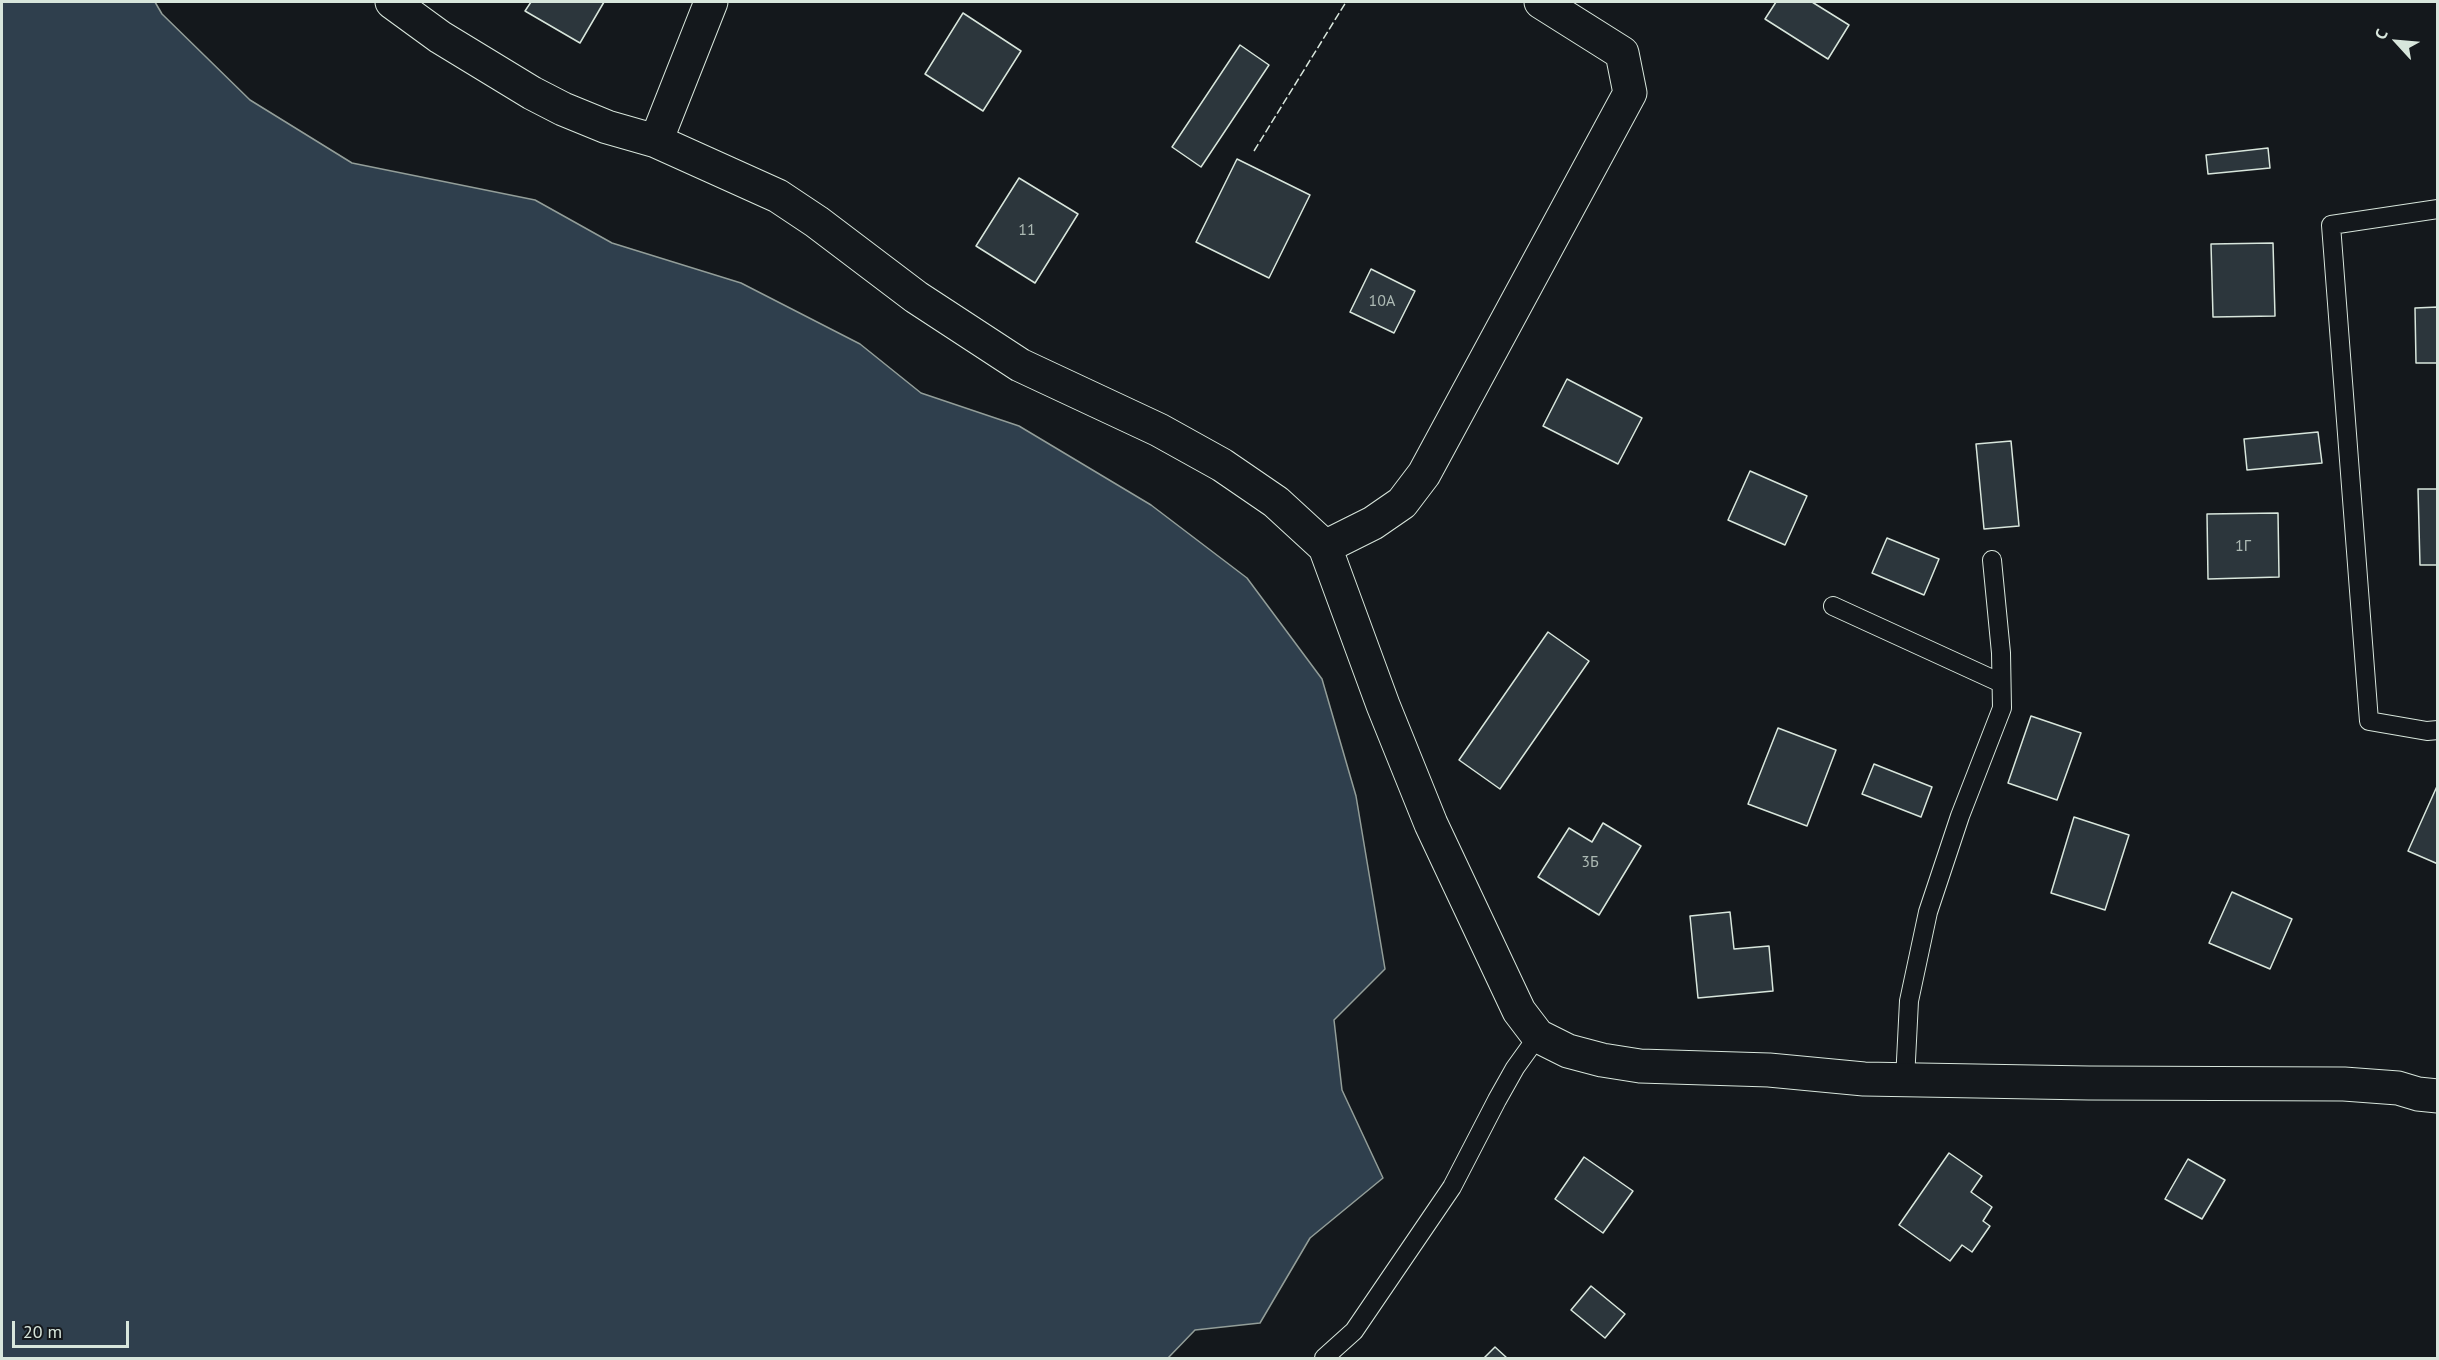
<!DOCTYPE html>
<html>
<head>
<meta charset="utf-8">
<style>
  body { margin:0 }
  #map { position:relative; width:2439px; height:1360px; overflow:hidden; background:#14181c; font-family:"PT Sans",sans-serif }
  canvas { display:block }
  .frame { position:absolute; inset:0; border:3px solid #d8e6dc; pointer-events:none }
  .north { position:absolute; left:2367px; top:12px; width:60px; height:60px; -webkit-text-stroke:4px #14181c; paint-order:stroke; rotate:296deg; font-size:16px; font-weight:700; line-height:24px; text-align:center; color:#d8e6dc }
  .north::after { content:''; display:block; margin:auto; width:21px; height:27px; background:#d8e6dc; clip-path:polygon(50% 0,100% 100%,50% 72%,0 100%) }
  .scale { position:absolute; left:12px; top:1321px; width:117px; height:27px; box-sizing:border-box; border:3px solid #d8e6dc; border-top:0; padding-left:8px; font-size:18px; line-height:21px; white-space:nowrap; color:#d8e6dc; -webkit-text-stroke:4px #14181c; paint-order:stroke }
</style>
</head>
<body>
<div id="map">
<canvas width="2439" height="1360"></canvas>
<div class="frame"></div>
<div class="north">С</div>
<div class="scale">20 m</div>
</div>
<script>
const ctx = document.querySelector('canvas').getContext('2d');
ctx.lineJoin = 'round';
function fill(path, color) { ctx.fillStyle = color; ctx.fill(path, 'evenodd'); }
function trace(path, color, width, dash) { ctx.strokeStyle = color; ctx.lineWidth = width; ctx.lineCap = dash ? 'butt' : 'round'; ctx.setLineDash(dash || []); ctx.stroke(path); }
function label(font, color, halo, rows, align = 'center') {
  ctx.font = font + ' "PT Sans",sans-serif'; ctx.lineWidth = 4.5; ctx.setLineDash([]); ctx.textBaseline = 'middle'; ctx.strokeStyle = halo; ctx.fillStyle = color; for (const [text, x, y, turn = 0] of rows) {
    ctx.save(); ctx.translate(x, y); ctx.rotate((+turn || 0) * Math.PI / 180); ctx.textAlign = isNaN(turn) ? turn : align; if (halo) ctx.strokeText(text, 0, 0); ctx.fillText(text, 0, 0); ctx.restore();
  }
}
const water = new Path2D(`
  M2,2h153l7,12 88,86 102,63 183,37 77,43 129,40 119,61 61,49 98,33 132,79 96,73 75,101 34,117 29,173 -51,51 8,70 41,88 -73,60 -50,85 -65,7 -27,28h-1166z`);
fill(water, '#2f3f4d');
trace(water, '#939e99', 1.5);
const building = new Path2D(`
  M531,2h73l-24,41 -55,-32z
  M1776,2h36l37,23 -21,34 -63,-40z
  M963,13l58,38 -38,60 -58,-37z
  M1240,45l29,20 -68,102 -29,-20z
  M2268,148l2,20 -62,6 -2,-19z
  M1237,159l73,36 -41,83 -73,-36z
  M1019,178l59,36 -43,69 -59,-37z
  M2273,243l2,73 -62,1 -2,-73z
  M1371,269l44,22 -21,42 -44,-21z
  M2438,307v56h-22l-1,-55z
  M1567,379l75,39 -24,46 -75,-38z
  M2318,432l4,31 -75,7 -3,-31z
  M2011,441l8,85 -35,3 -8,-85z
  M1750,471l57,25 -22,49 -57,-25z
  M2418,489h20v76h-18z
  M2278,513l1,64 -71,2 -1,-65z
  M1887,538l52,21 -15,36 -52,-22z
  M1548,632l41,29 -89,128 -41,-29z
  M2031,716l50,17 -24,67 -49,-17z
  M1778,728l58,22 -29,76 -59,-22z
  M1874,764l58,23 -11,30 -59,-23z
  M2438,784v80l-30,-13z
  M2074,817l55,18 -24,75 -54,-17z
  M1603,823l38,23 -42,69 -61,-38 31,-49 23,14z
  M2232,892l60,27 -22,50 -61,-26z
  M1730,912l4,37 35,-3 4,45 -75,7 -8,-82z
  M1949,1153l33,23 -11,16 21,15 -9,14 7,5 -18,26 -10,-7 -12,16 -51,-36z
  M1584,1157l49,34 -30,42 -48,-34z
  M2188,1159l37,21 -23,39 -37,-20z
  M1591,1286l34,28 -20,24 -34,-28z
  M1495,1347l12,11h-23z`);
fill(building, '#2c363c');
trace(building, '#d8e6dc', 1.5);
const lane = new Path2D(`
  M2438,209l-107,16 38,496 58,10 11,-1
  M1833,606l168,77
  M1905,1080l4,-79 19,-89 32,-96 42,-108 -1,-55 -9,-93
  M1324,1358l30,-27 98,-144 45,-87 18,-32 23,-32`);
const street = new Path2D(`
  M392,2l48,35 92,56 31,16 44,18 49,14 122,55 39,26 99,75 104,68 139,65 63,35 54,37 49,45 58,158 48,119 88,187 19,25 30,15 34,9 38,6 129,4 95,9 225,4 255,1 54,4 20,6 20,2
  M656,141l55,-139
  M1325,547l48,-24 29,-20 22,-29 206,-381 -8,-40 -81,-51`);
trace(lane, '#d8e6dc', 20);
trace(street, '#d8e6dc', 35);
trace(lane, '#14181c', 18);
trace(street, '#14181c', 33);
trace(new Path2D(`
  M1254,151l92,-149`), '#d8e6dc', 1.5, [8, 3]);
label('16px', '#adbab4', null, [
  ["11",1027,230],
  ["10А",1382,301],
  ["1Г",2243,546],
  ["3Б",1590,862]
]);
</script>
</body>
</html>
